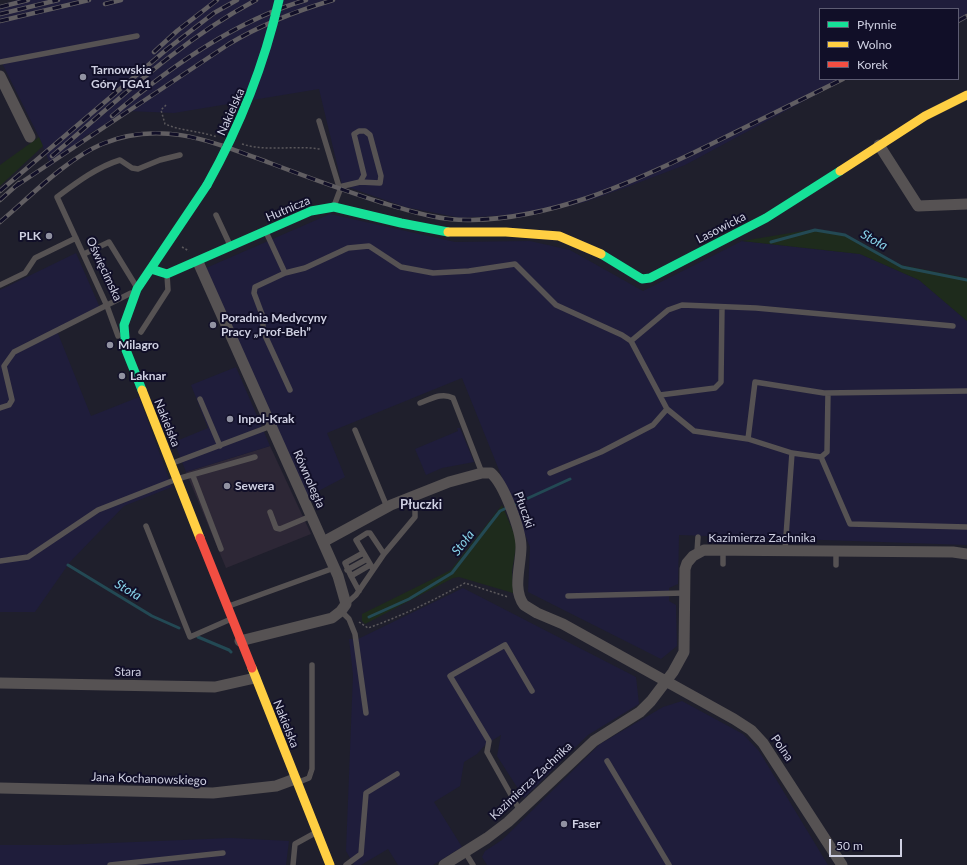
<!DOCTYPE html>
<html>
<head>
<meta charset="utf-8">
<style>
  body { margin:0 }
  #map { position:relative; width:967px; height:865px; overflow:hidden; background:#1f1f2c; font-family:Lato,sans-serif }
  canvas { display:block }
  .legend { position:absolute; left:819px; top:8px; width:140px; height:72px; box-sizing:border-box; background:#110f28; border:1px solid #5d5c72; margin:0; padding:5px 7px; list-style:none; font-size:12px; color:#cfd0e2 }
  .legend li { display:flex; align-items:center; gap:8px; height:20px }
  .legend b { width:20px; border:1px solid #5d5c72 }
  .scale { position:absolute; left:829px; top:839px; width:73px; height:18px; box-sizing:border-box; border:2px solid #cfd0e2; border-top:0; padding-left:5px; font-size:12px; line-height:14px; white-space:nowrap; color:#cfd0e2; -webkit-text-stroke:3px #110f28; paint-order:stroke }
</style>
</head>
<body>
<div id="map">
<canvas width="967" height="865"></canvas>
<ul class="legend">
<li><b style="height:5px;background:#16e098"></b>Płynnie</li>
<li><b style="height:5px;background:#ffcf43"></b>Wolno</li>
<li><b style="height:5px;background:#f24e42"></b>Korek</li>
</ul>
<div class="scale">50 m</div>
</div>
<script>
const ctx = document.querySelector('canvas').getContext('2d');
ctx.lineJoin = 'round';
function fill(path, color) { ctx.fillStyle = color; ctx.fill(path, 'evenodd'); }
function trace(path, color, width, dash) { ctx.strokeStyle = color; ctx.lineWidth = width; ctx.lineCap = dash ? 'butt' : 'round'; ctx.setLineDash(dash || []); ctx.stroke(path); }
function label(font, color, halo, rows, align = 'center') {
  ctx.font = font + ' Lato,sans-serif'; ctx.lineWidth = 4; ctx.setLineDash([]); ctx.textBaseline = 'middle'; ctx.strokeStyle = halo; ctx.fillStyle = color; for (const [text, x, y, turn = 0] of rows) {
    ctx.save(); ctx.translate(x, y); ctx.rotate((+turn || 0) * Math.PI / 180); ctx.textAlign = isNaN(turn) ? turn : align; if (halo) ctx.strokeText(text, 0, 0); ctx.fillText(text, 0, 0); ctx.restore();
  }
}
fill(new Path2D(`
  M270,446l41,88 -85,34 -40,-96z`), '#2d2736');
fill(new Path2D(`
  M17,0h950v19l-9,4v-14h-138v70h25l-160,86 -58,22 -42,15 -44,11 -80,5 -56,-11 -63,-22 -23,-96 -145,24 -46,-2 -41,24 -36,31 -12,-29 -39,-78v-54z
  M330,214l125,28 75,-1 40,9 73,41 99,-50 118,13 59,26 48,41v224l-288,-10 -1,49 -9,4v13l7,4 1,41 -16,13 -133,-67 2,-45 -68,-169 -135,55 18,44 -38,20 -101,-229z
  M76,253l25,57 -44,21 34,85 48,-19 33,90 -48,19 -54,56 -35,50h-35v-322z
  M236,367l34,79 -84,26 -12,-30 34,-14 -17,-43z
  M457,428h3l14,34 -32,6 -16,7 -11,-26 43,-18z
  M463,588l173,89 3,27 -51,31 -64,63 -27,-42 4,-21 -16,10 -8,9 -13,8 -4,24 -26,16 28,45 -29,18h-35l-10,-16 -27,16h-7l-8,-14 7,-176 -4,-36h9z
  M682,701l61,33 16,17 69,114h-341l-5,-8 3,-6 17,-11 98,-96 63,-37z
  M231,838l58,3 -3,24h-286v-20h63z`), '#1f1d3b');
fill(new Path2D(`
  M39,137l4,9 -43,40v-21z
  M815,229l30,5 56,31 66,13v43l-48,-41 -59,-26 -118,-13z
  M502,505l15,36 -5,30 1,22 -54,-16 -6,1 -88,46 -3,-3v-7l89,-44z`), '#1e2b1c');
trace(new Path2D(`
  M771,242l44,-12 30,5 57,32 65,13
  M68,565l84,51 27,12
  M369,617l40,-18 43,-26 48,-62 70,-32
  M198,637l31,13 2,2`), '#234954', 3);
trace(new Path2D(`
  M166,105l-5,5 4,14c16,7 35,7 52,13
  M242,144c25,8 52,1 78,5
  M182,247l7,4
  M359,622l9,6c34,-12 66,-28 97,-45l43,14`), '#5b585c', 1.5, [2, 2]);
trace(new Path2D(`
  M0,62l137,-26
  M319,121l21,69 -6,16
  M339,187l21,-5 4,-7 -10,-41 5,-3h6l5,4 11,41 -1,7 -20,-1
  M216,215l14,30
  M266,232l19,41 20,-5 43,-20 21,-2 32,21 32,6 36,-2 46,-7 41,41 66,30 9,6 36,68 27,22 54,8 7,-57 69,11 143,-2
  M84,254l25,-12 27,44
  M285,273l-30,14 -1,6 9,24v14l27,59
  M0,285l25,-12 10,-15 41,-20
  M141,332l27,-42 -1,-15
  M118,336l-11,-30 -50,-109c19,-14 40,-30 63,-37l12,8 6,1 22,-9 20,-5
  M631,341l37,-31 14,-5 74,3 197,18
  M660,395l55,-7 6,-6 1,-75
  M200,399l20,47
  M420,403c11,-4 22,-11 33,-5l29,75
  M0,408l9,-3 3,-5 -8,-34 10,-14 117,-59
  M355,430l32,77
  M748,439l44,14 29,4 6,-5 1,-59
  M821,457l29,67 117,3
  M173,463l98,-37
  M550,473l51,-21 52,-27 14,-16
  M193,476l28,73
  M270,512l6,16 4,1 31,-13
  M146,526l44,111 41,-18
  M785,550l7,-97
  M697,552l1,-15
  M0,561l28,-4 70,-47 79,-31 78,-22
  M723,564v-14
  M836,565v-14
  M373,569l-17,-29 11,-7h3l14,21
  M347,570l20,-11
  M351,576l-6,-13 18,-10
  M359,591l-8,-15 19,-11
  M568,596l116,-3
  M346,604l10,-9 28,-41 31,-37v-22
  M229,606l105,-38
  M341,611l8,8 6,15 11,79
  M607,761l62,104
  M299,782l10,-4 3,-9v-104
  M520,811l-33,-59 2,-11 -39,-65 55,-31 27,46
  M465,852l8,13
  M110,865l113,-12
  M293,865l2,-21 20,-11
  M346,865l15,-11 5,-61 31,-19`), '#565253', 5.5);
trace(new Path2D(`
  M0,76l30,61
  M879,145l39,61 49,-2
  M198,262l140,314 8,28 -5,7 -9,7 -92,23
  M323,542l68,-37 58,-23 33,-9h9c13,11 30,57 30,74 0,19 -9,42 3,58l13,8 26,11 171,95 17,11 12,13 79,122
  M0,683l215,4 40,-9
  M0,788l213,5 63,-7 19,-7
  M444,865l43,-27 21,-16 86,-81 46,-29 11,-11 22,-29 11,-20 1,-83 2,-6 6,-7 11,-6 249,2 14,2`), '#565253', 11);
trace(new Path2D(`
  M601,254l41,25 8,-1 116,-60 74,-47
  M151,269l16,5 144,-63 23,-4 67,16 47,9
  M142,390l-16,-40 -2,-25 13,-36 70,-104`), '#16e098', 9);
trace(new Path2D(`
  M840,171l85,-55 42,-21
  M448,232h58l53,4 42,18
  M142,390l58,148
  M252,668l78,197`), '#ffcf43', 9);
trace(new Path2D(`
  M200,538l52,130`), '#f24e42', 9);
const rail = new Path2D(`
  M105,4l16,-4
  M0,7l28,-7
  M0,14l58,-14
  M0,21l89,-21
  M958,21l9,-5
  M154,52l23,-21 40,-31
  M112,116c55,-47 124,-96 194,-116
  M52,156c65,-55 127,-115 204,-156
  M16,186l213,-142c33,-20 67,-33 104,-44
  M0,191l166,-141 48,-37 23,-13
  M0,200l19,-17
  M0,222c31,-26 65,-62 102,-78 60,-25 111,-2 168,19 37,14 75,28 113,40 30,9 58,18 89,17 80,-2 152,-34 223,-68 49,-24 98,-48 148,-73`);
trace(rail, '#615e62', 4.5);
trace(rail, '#110f28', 3, [9]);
trace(new Path2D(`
  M207,185c33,-59 57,-119 72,-185`), '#16e098', 9);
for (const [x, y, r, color] of [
  [83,77,4,"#9192a2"],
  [49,236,4,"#9192a2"],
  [213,325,4,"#9192a2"],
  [110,345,4,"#9192a2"],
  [122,376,4,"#9192a2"],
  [230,419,4,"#9192a2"],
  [227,486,4,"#9192a2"],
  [564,824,4,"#9192a2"]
]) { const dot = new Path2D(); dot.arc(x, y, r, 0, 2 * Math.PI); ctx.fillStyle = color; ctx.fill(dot); trace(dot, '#110f28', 1.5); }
label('bold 12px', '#cfd0e2', '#110f28', [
  ["Tarnowskie",91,70],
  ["Góry TGA1",91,84],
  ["PLK",41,236,"right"],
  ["Poradnia Medycyny",221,318],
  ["Pracy „Prof-Beh”",221,332],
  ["Milagro",118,345],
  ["Laknar",130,376],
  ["Inpol-Krak",238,419],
  ["Sewera",235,486],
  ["Faser",572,824]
], 'left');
label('12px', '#cfd0e2', '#110f28', [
  ["Nakielska",231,112,-66],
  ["Hutnicza",288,209,-23],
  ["Lasowicka",721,228,-27],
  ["Oświęcimska",104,269,65],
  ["Nakielska",167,423,68],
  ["Równoległa",309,479,66],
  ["Płuczki",524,510,70],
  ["Kazimierza Zachnika",762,538],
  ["Stara",128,672,1],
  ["Nakielska",286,724,68],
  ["Polna",782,748,55],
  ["Jana Kochanowskiego",149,779,2],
  ["Kazimierza Zachnika",531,781,-43]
]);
label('italic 13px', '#88d4e9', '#110f28', [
  ["Stoła",874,240,29],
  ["Stoła",463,543,-52],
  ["Stoła",128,590,31]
]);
label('bold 13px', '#cfd0e2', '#110f28', [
  ["Płuczki",421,505]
]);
</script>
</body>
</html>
